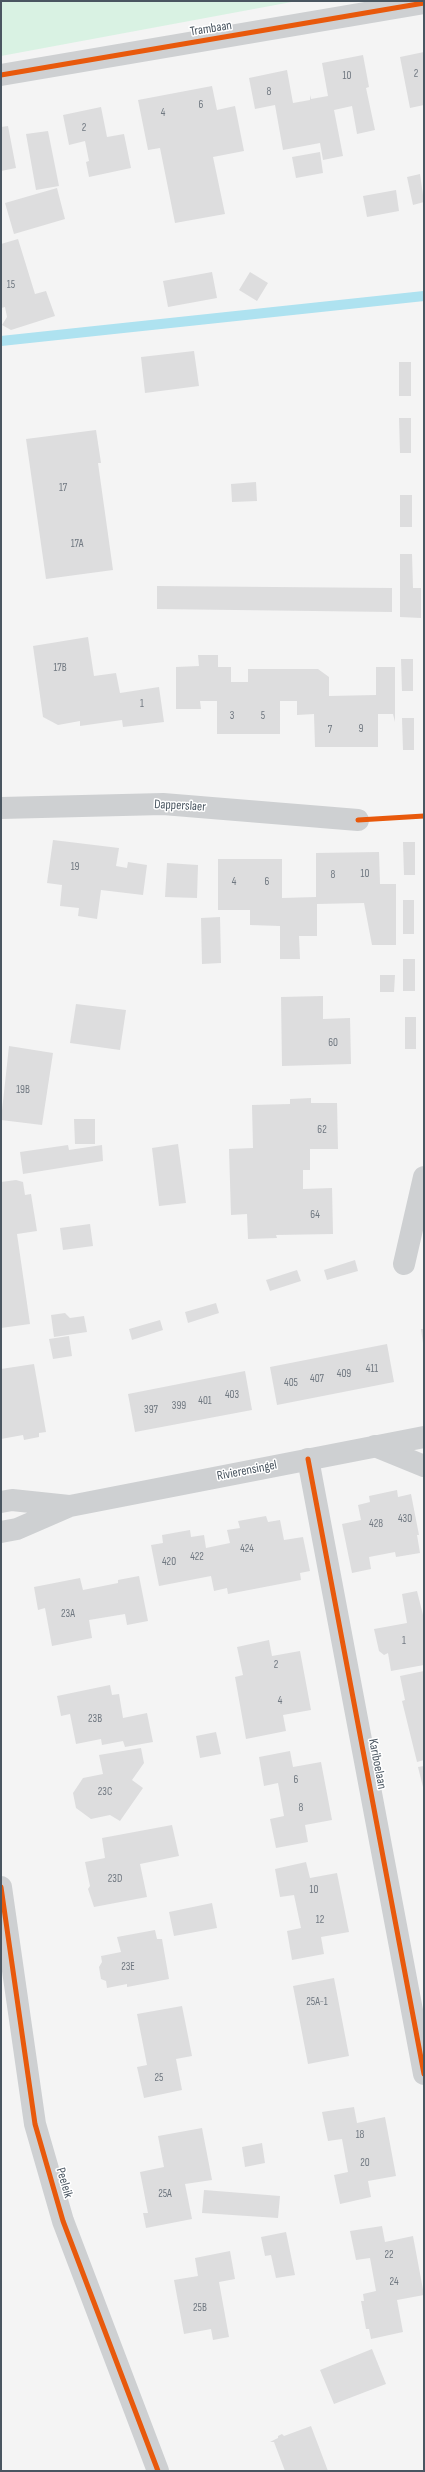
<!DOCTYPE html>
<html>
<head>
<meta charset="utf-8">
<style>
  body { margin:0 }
  #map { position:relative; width:425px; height:2472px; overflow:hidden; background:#f4f4f4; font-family:"Sofia Sans Condensed",sans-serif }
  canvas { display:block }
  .frame { position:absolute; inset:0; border:2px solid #4a5661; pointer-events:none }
</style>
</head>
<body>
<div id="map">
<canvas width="425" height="2472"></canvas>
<div class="frame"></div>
</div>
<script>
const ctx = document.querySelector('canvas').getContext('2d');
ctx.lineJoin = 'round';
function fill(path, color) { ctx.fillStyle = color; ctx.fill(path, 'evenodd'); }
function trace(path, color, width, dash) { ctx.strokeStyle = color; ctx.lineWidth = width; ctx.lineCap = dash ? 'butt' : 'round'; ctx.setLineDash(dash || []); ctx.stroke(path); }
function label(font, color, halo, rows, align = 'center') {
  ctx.font = font + ' "Sofia Sans Condensed",sans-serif'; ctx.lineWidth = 3; ctx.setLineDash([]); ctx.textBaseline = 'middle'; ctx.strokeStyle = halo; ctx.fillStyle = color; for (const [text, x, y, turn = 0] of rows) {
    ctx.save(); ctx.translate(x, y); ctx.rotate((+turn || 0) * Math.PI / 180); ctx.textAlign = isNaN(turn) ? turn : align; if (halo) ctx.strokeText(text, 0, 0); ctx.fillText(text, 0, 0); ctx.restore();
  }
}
fill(new Path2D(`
  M1,1h296l-296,55z`), '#d9f2e3');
trace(new Path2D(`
  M1,341l423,-45`), '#aee2f0', 10);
fill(new Path2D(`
  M424,52v53l-14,3 -10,-51z
  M363,55l6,32 -3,1 9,42 -18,4 -5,-28 -18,4 9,46 -20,4 -3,-17 -37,7 -8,-45 -20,4 -6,-31 38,-8 6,33 17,-3v-5l1,4 17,-3 -6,-33z
  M212,86l5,24 18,-4 9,45 -31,6 12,57 -50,9 -15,-75 -12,2 -10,-50z
  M101,107l6,30 17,-3 7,34 -42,9 -3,-15 3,-1 -4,-20 -16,4 -6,-30z
  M8,126l8,42 -15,3v-44z
  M48,131l11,55 -23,4 -10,-56z
  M320,152l3,21 -27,5 -4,-21z
  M420,174l4,28 -11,3 -6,-28z
  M57,188l8,31 -51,15 -9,-31z
  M396,190l3,21 -32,6 -4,-21z
  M18,239l17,55 11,-3 9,25 -44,14 -9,-5 5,-8 -2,-10 -4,1v-64z
  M212,272l5,26 -49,9 -5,-26z
  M250,272l18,11 -11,18 -18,-11z
  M194,351l5,35 -54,7 -4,-36z
  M399,362h12v34h-12z
  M399,418h12v35h-11z
  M96,430l5,33h-3l15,107 -67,9 -20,-140z
  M256,482l1,19 -25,1 -1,-18z
  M400,495h12v32h-12z
  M400,554h12l1,34h8v30l-21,-1z
  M157,586l235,2v24l-235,-3z
  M88,637l6,39 22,-3 4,20 39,-6 5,35 -41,5 -1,-7 -42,6v-5l-22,4 -15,-8 -10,-71z
  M198,655h20v12h13v15h17v-13h70l11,8v19l47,-1v-28h19v55l-2,-8h-15v33h-63l-1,-33 -17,1v-14h-17v33h-63v-33h-17l1,8h-25v-42l23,-1z
  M401,659h12v32h-11z
  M402,718h12v32h-11z
  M53,840l66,8 -3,18 11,2 1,-6 19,3 -4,30 -42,-5 -4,29 -19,-3 1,-8 -19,-2 2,-21 -15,-2z
  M403,842h12v33h-11z
  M379,852l1,32h16v61h-24l-8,-42 -47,1v32h-18l1,23h-20v-33l-30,-1v-15h-32v-51h64v39l34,-1v-44z
  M167,863l31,2 -1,33 -32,-1z
  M403,900h11v34h-11z
  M220,917l1,46 -19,1 -1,-46z
  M403,959h12v32h-12z
  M380,975h15l-1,17h-14z
  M323,996v23l27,-1 1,46 -69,2 -1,-69z
  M76,1004l50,6 -6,40 -50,-7z
  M405,1017h11v32h-11z
  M9,1046l44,7 -11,72 -41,-5z
  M311,1098v5h26l1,46h-28v21h-7v19l29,-1 1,46 -57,1 1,3 -29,1 -1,-25 -16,1 -2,-66 24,-1 -1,-43 38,-1v-5z
  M74,1119h21v25h-20z
  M178,1144l8,59 -27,3 -7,-58z
  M68,1145l1,5 33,-5 1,16 -80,13 -3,-22z
  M16,1180l7,2 2,13 6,-1 6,37 -20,3 13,90 -29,4v-146z
  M90,1224l3,22 -30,4 -3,-22z
  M355,1260l3,11 -31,9 -3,-10z
  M297,1270l4,11 -31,10 -4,-11z
  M216,1303l3,10 -31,10 -3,-11z
  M65,1313l5,5 14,-2 3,16 -33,5 -3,-22z
  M160,1320l3,10 -31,10 -3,-11z
  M421,1329h3v14h-1z
  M69,1336l3,20 -19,3 -4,-20z
  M387,1344l7,38 -117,23 -7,-38z
  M34,1364l12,68 -7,1v4l-15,3 -1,-5 -22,4v-70z
  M245,1371l7,39 -117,22 -7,-38z
  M397,1490l1,7 13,-3 8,41h-2l3,18 -24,4 -1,-5 -26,5 2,12 -19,4 -10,-49 19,-4 -3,-15 12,-3 -1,-6z
  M266,1516l2,6 12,-2 4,20 19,-3 7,34 -10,2 1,7 -73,14 -1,-6 -13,3 -3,-15 -52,10 -8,-41 12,-2 -1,-8 28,-5 1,7 13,-2 2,13 24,-5 -3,-13 13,-2 -2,-7z
  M139,1576l9,45 -21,4 -2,-11 -36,6 3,18 -40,8 -7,-38 -7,2 -4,-23 46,-9 3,12 35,-7v-3z
  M417,1591l7,28v46l-33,6 -3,-18 -4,2 -5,-4 -5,-22 33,-6 -5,-29z
  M269,1640l3,16 28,-5 11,59 -28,5 3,16 -40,8 -11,-62 8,-2 -6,-28z
  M424,1671v89l-7,2 -15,-61 3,-1 -5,-24z
  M110,1685l2,10 7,-1 4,24 24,-5 6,29 -28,5 -2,-6 -21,4 -1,-6 -25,5 -6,-30 -9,2 -4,-20z
  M216,1732l5,22 -21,4 -4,-22z
  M141,1748l3,15 -12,17 11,8 -23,33 -10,-6 -19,4 -15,-11 -3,-15 10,-15 20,-4 -4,-19z
  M290,1751l3,16 28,-5 11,58 -27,5 3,17 -32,6 -6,-29 14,-3 -6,-33 -14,3 -5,-29z
  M424,1766v25l-6,-24z
  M172,1825l7,31 -39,8 7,33 -53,10 -6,-18 2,-3 -5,-24 20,-4 -3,-20z
  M306,1862l4,16 27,-5 12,59 -28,5 3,17 -32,6 -5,-29 14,-3 -7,-33 -14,2 -5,-28z
  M212,1903l5,25 -43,8 -5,-24z
  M155,1930l2,9h5l7,40 -42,8v-3l-20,4 -1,-7 -5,-2 -2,-12 3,-5 -1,-6 20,-4 -4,-15z
  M334,1978l15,78 -41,8 -15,-78z
  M182,2006l10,50 -16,3 6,31 -38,8 -7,-31 10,-2 -10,-51z
  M354,2107l3,16 28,-6 11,59 -28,5 3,16 -31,7 -6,-29 14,-3 -6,-33 -14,2 -6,-29z
  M202,2128l10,52 -27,4 7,35 -46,9 -3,-15h5l-8,-41 24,-5 -6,-31z
  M262,2143l3,20 -20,4 -3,-20z
  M204,2190l76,6 -2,22 -76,-5z
  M382,2226l3,16 28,-6 11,59 -27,5 6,32 -32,7 -2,-10h-3l-5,-28h3l-1,-7 13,-3 -6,-33 -14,2 -6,-29z
  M286,2232l9,43 -19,3 -5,-23 -6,1 -4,-19z
  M230,2251l5,28 -16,3 10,55 -16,3 -2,-11 -27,5 -10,-54 24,-4 -3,-18z
  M372,2349l14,35 -52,20 -14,-34z
  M311,2426l17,45h-43l-11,-29h-4l8,-4v-2l4,-2 2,2z`), '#ddddde');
trace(new Path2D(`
  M1,75l423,-72
  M1,808l162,-4 195,16
  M404,1264l20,-87
  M375,1446l49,20
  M308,1459l116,615
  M1,1887l34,237 28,97 95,250`), '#ced0d2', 22);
trace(new Path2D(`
  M1,1502l11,-2 57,6
  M1,1532l16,-3 53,-23 354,-69`), '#ced0d2', 22);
trace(new Path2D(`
  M1,75l423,-72
  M358,820l66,-4
  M308,1459l116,615
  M1,1887l34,237 28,97 95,250`), '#e8590c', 5);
label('11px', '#707881', null, [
  ["2",416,74],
  ["10",347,76],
  ["8",269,92],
  ["6",201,105],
  ["4",163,113],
  ["2",84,128],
  ["15",11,285],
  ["17",63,488],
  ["17A",77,544],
  ["17B",60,668],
  ["1",142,704],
  ["3",232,716],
  ["5",263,716],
  ["9",361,729],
  ["7",330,730],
  ["19",75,867],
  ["10",365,874],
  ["8",333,875],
  ["4",234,882],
  ["6",267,882],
  ["60",333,1043],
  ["19B",23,1090],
  ["62",322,1130],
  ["64",315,1215],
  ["411",372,1369],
  ["409",344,1374],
  ["407",317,1379],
  ["405",291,1383],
  ["403",232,1395],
  ["401",205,1401],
  ["399",179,1406],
  ["397",151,1410],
  ["430",405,1519],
  ["428",376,1524],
  ["424",247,1549],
  ["422",197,1557],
  ["420",169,1562],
  ["23A",68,1614],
  ["1",404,1641],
  ["2",276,1665],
  ["4",280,1701],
  ["23B",95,1719],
  ["6",296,1780],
  ["23C",105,1792],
  ["8",301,1808],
  ["23D",115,1879],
  ["10",314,1890],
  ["12",320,1920],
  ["23E",128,1967],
  ["25A-1",317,2002],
  ["25",159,2078],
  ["18",360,2135],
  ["20",365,2163],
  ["25A",165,2194],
  ["22",389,2255],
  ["24",394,2282],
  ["25B",200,2308]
]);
label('13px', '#4a5661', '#fff', [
  ["Trambaan",211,29,-9],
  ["Dapperslaer",180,806,3],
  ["Rivierensingel",247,1471,-11],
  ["Kariboelaan",377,1764,79],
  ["Peeleik",64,2183,74]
]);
</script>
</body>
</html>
